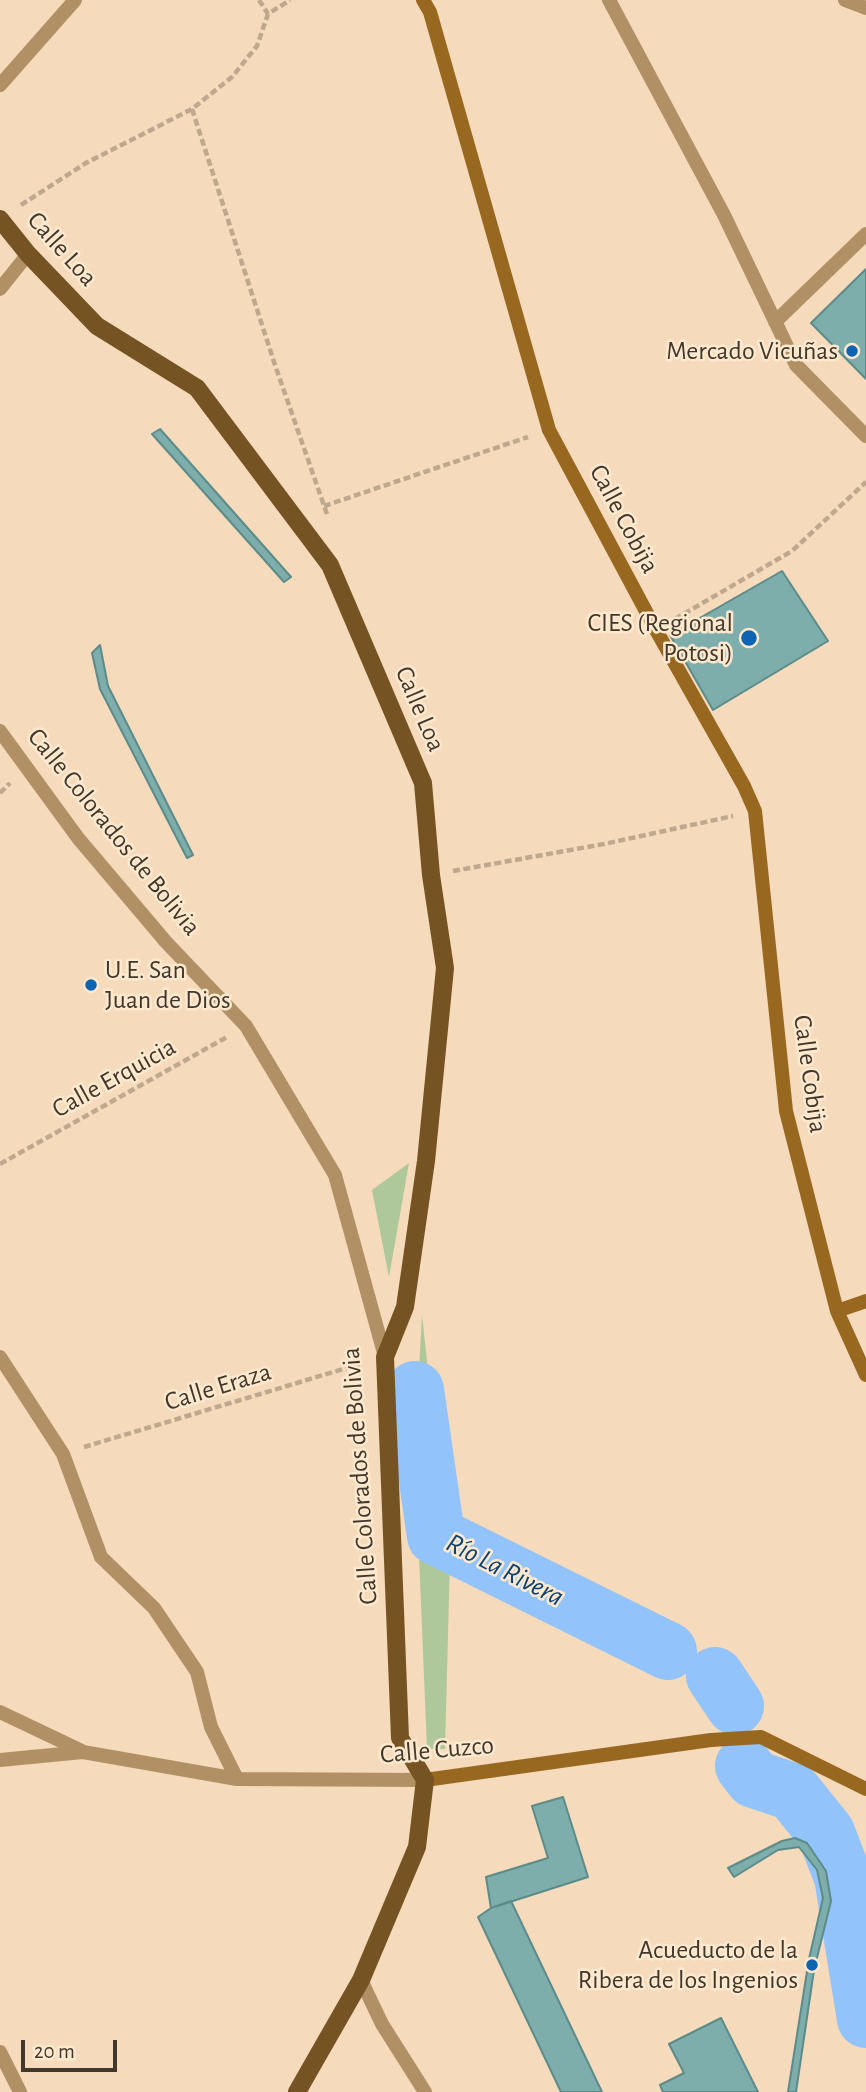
<!DOCTYPE html>
<html>
<head>
<meta charset="utf-8">
<style>
  body { margin:0 }
  #map { position:relative; width:866px; height:2092px; overflow:hidden; background:#f5dabb; font-family:"Alegreya Sans",sans-serif }
  canvas { display:block }
  .scale { position:absolute; left:21px; top:2040px; width:96px; height:32px; box-sizing:border-box; border:4px solid #42372b; border-top:0; padding-left:9px; font-size:21px; line-height:24px; white-space:nowrap; color:#42372b; -webkit-text-stroke:5px #fee9cf; paint-order:stroke }
</style>
</head>
<body>
<div id="map">
<canvas width="866" height="2092"></canvas>
<div class="scale">20 m</div>
</div>
<script>
const ctx = document.querySelector('canvas').getContext('2d');
ctx.lineJoin = 'round';
function fill(path, color) { ctx.fillStyle = color; ctx.fill(path, 'evenodd'); }
function trace(path, color, width, dash) { ctx.strokeStyle = color; ctx.lineWidth = width; ctx.lineCap = dash ? 'butt' : 'round'; ctx.setLineDash(dash || []); ctx.stroke(path); }
function label(font, color, halo, rows, align = 'center') {
  ctx.font = font + ' "Alegreya Sans",sans-serif'; ctx.lineWidth = 5; ctx.setLineDash([]); ctx.textBaseline = 'middle'; ctx.strokeStyle = halo; ctx.fillStyle = color; for (const [text, x, y, turn = 0] of rows) {
    ctx.save(); ctx.translate(x, y); ctx.rotate((+turn || 0) * Math.PI / 180); ctx.textAlign = isNaN(turn) ? turn : align; if (halo) ctx.strokeText(text, 0, 0); ctx.fillText(text, 0, 0); ctx.restore();
  }
}
fill(new Path2D(`
  M409,1163l-20,114 -17,-87z
  M422,1315l13,119 16,85 -6,230h-18l-8,-193 -6,-79z`), '#aec89b');
trace(new Path2D(`
  M415,1390l21,146 232,115
  M715,1676l20,30
  M744,1766l10,13 39,13 33,41 17,44 23,142`), '#92c3fb', 58);
const building = new Path2D(`
  M866,269v110l-55,-56z
  M160,429l131,148 -7,5 -132,-148z
  M782,571l46,70 -115,69 -43,-75z
  M100,645l8,41 85,169 -6,3 -87,-169 -8,-36z
  M563,1797l25,80 -97,31 -5,-31 62,-19 -16,-52z
  M795,1838l12,5 19,28 5,30 -17,69 -18,122h-8l21,-133 14,-61 -6,-28 -18,-23 -21,3 -44,27 -6,-9 54,-27z
  M511,1901l91,191h-41l-83,-175 13,-9z
  M721,2018l37,74h-95l-3,-7 24,-12 -15,-29z`);
fill(building, '#7eaeab');
trace(building, '#5c8b89', 2);
trace(new Path2D(`
  M259,0l9,14
  M192,109l83,256 53,152
  M21,205l65,-42 106,-54 40,-32 25,-31 11,-32 22,-14
  M324,506l204,-69
  M675,619l117,-68 74,-69
  M0,793l10,-10
  M453,871l151,-27 129,-28
  M0,1164l227,-127
  M84,1447l276,-83`), '#bea88f', 4.5, [7, 3.5]);
trace(new Path2D(`
  M609,0l115,215 72,150 70,71
  M845,0l21,8
  M0,85l75,-85
  M0,289l28,-35
  M775,322l91,-88
  M0,731l78,107 88,104 80,84 89,149 50,182
  M0,1357l63,97 38,103 53,51 43,64 14,55 26,52
  M0,1712l82,39
  M0,1760l83,-8 154,27 188,1
  M361,1980l21,44 43,68
  M0,2052l20,40`), '#b19066', 14);
trace(new Path2D(`
  M423,0l7,12 119,418 107,200 88,156 11,25 31,300 51,200 29,64
  M837,1311l29,-10
  M425,1780l286,-40 50,-3 105,52`), '#996820', 14);
trace(new Path2D(`
  M0,219l28,35 69,72 100,62 133,177 93,218 8,92 14,93 -19,193 -21,146 -20,50 15,381 25,42 -8,67 -56,133 -64,112`), '#765323', 18);
for (const [x, y, r, color] of [
  [852,351,7,"#0d64b2"],
  [749,638,9,"#0d64b2"],
  [91,985,7,"#0d64b2"],
  [812,1965,7,"#0d64b2"]
]) { const dot = new Path2D(); dot.arc(x, y, r, 0, 2 * Math.PI); ctx.fillStyle = color; ctx.fill(dot); trace(dot, '#fee9cf', 2.5); }
label('26px', '#42372b', '#fee9cf', [
  ["Calle Loa",62,249,48],
  ["Calle Cobija",624,519,62],
  ["Calle Loa",420,709,67],
  ["Calle Colorados de Bolivia",114,832,51],
  ["Calle Cobija",810,1074,82],
  ["Calle Erquicia",114,1078,-29],
  ["Calle Eraza",218,1387,-17],
  ["Calle Colorados de Bolivia",360,1476,-94],
  ["Calle Cuzco",437,1750,-5]
]);
label('26px', '#42372b', '#fee9cf', [
  ["Mercado Vicuñas",838,351],
  ["CIES (Regional",733,623],
  ["Potosi)",733,653],
  ["U.E. San",105,970,"left"],
  ["Juan de Dios",105,1000,"left"],
  ["Acueducto de la",798,1950],
  ["Ribera de los Ingenios",798,1980]
], 'right');
label('italic 28px', '#0d4173', '#fee9cf', [
  ["Río La Rivera",505,1570,27]
]);
</script>
</body>
</html>
